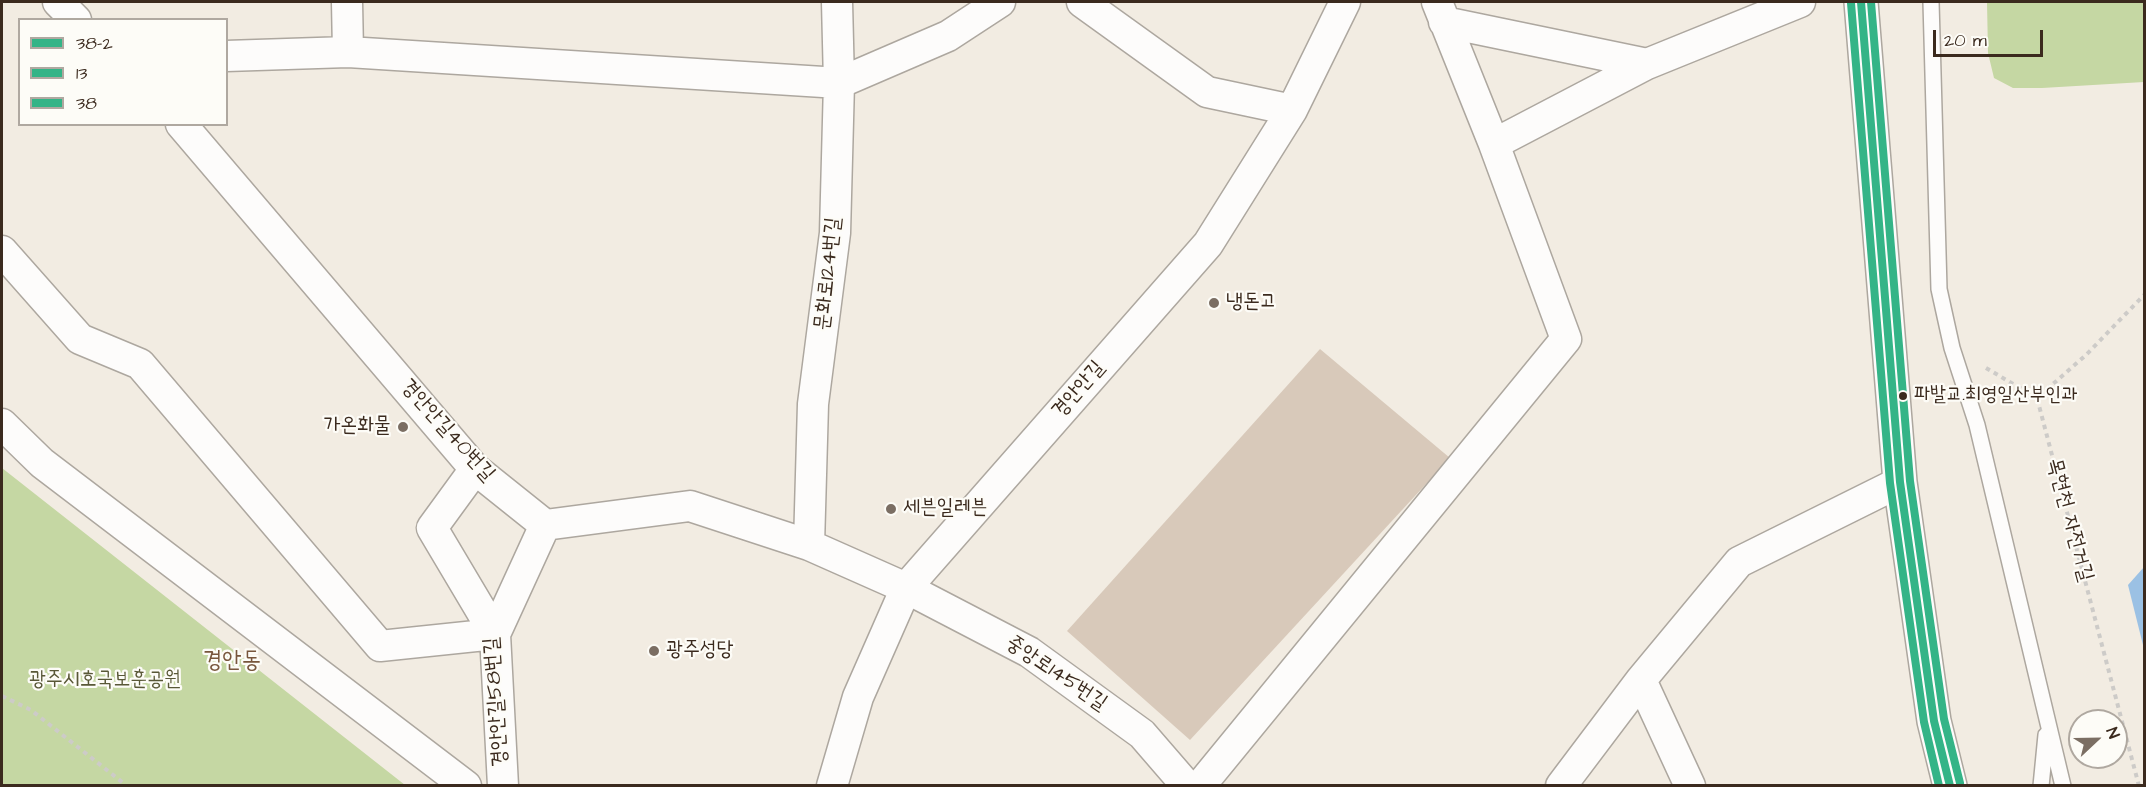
<!DOCTYPE html>
<html>
<head>
<meta charset="utf-8">
<style>
  body { margin:0 }
  #map { position:relative; width:2146px; height:787px; overflow:hidden; background:#f2ece2; font-family:"Architects Daughter",sans-serif }
  canvas { display:block }
  .frame { position:absolute; inset:0; border:3px solid #3b2a1e; pointer-events:none }
  .legend { position:absolute; left:18px; top:18px; width:210px; height:108px; box-sizing:border-box; background:#fdfcf7; border:2px solid #afa8a0; margin:0; padding:8px 10px; list-style:none; font-size:18px; color:#3b2a1e }
  .legend li { display:flex; align-items:center; gap:12px; height:30px }
  .legend b { width:30px; border:2px solid #afa8a0 }
  .north { position:absolute; left:2068px; top:709px; width:60px; height:60px; box-sizing:border-box; background:#fdfcf7; border:2px solid #afa8a0; border-radius:50%; rotate:68deg; font-size:16px; font-weight:700; line-height:24px; text-align:center; color:#3b2a1e }
  .north::after { content:''; display:block; margin:auto; width:21px; height:27px; background:#7b6e63; clip-path:polygon(50% 0,100% 100%,50% 72%,0 100%) }
  .scale { position:absolute; left:1933px; top:30px; width:110px; height:27px; box-sizing:border-box; border:3px solid #3b2a1e; border-top:0; padding-left:8px; font-size:18px; line-height:21px; white-space:nowrap; color:#3b2a1e; -webkit-text-stroke:4px #fdfcf7; paint-order:stroke }
</style>
</head>
<body>
<div id="map">
<canvas width="2146" height="787"></canvas>
<div class="frame"></div>
<ul class="legend">
<li><b style="height:8px;background:#34b487"></b>38-2</li>
<li><b style="height:8px;background:#34b487"></b>13</li>
<li><b style="height:8px;background:#34b487"></b>38</li>
</ul>
<div class="north">N</div>
<div class="scale">20 m</div>
</div>
<script>
const ctx = document.querySelector('canvas').getContext('2d');
ctx.lineJoin = 'round';
function fill(path, color) { ctx.fillStyle = color; ctx.fill(path, 'evenodd'); }
function trace(path, color, width, dash) { ctx.strokeStyle = color; ctx.lineWidth = width; ctx.lineCap = dash ? 'butt' : 'round'; ctx.setLineDash(dash || []); ctx.stroke(path); }
function label(font, color, halo, rows, align = 'center') {
  ctx.font = font + ' "Architects Daughter","Poor Story",sans-serif'; ctx.lineWidth = 4.5; ctx.setLineDash([]); ctx.textBaseline = 'middle'; ctx.strokeStyle = halo; ctx.fillStyle = color; for (const [text, x, y, turn = 0] of rows) {
    ctx.save(); ctx.translate(x, y); ctx.rotate((+turn || 0) * Math.PI / 180); ctx.textAlign = isNaN(turn) ? turn : align; if (halo) ctx.strokeText(text, 0, 0); ctx.fillText(text, 0, 0); ctx.restore();
  }
}
fill(new Path2D(`
  M1987,2h157v80l-102,6h-29l-19,-10 -6,-25z
  M2,468l403,317h-403z`), '#c5d7a3');
fill(new Path2D(`
  M2144,567v82l-16,-64z`), '#9bc1e4');
fill(new Path2D(`
  M1320,349l130,109 -260,282 -123,-109z`), '#d8c9ba');
const lane = new Path2D(`
  M1931,2l8,287 13,59 25,77 86,361
  M2041,786l5,-51`);
const street = new Path2D(`
  M58,2l18,18
  M347,2l1,50
  M1082,2l125,90 85,18
  M1444,22l203,42 153,-62
  M226,56l122,-4 491,31 109,-47 52,-34
  M181,124l294,345 70,56 145,-19 119,39 97,43 123,64 113,82 45,52
  M1494,144l153,-80
  M2,251l78,88 60,25 240,282 115,-12 50,-109
  M2,424l40,39 424,323
  M475,469l-43,59 63,106 8,152
  M809,545l4,-141 22,-171 4,-150 -2,-81
  M1641,680l49,106
  M832,786l26,-89 48,-109 302,-344 84,-134 53,-108
  M1200,786l366,-447 -72,-195 -57,-142
  M1561,786l80,-106 98,-118 161,-80`);
const secondary = new Path2D(`
  M1861,2l39,480 34,239 16,65`);
trace(lane, '#ada79f', 18);
trace(street, '#ada79f', 33);
trace(secondary, '#ada79f', 36);
trace(new Path2D(`
  M1986,368l51,30
  M2,696l29,14 96,76
  M2139,786l-102,-388 49,-43 58,-60`), '#cdcbc8', 4, [4.5, 4.5]);
trace(lane, '#fdfcfb', 15);
trace(street, '#fdfcfb', 30);
trace(secondary, '#fdfcfb', 33);
trace(new Path2D(`
  M1861,2l39,480 34,239 16,65`), '#34b487', 8);
trace(new Path2D(`
  M1851,3l39,480 34,239 15,64`), '#34b487', 8);
trace(new Path2D(`
  M1871,2l39,479 34,238 16,64`), '#34b487', 8);
for (const [x, y, r, color] of [
  [1214,303,6,"#7b6e63"],
  [1903,396,5,"#3b2a1e"],
  [403,427,6,"#7b6e63"],
  [891,509,6,"#7b6e63"],
  [654,651,6,"#7b6e63"]
]) { const dot = new Path2D(); dot.arc(x, y, r, 0, 2 * Math.PI); ctx.fillStyle = color; ctx.fill(dot); trace(dot, '#fdfcf7', 2); }
label('20px', '#3b2a1e', '#fdfcf7', [
  ["파발교.최영일산부인과",1914,396]
], 'left');
label('21px', '#3b2a1e', '#fdfcf7', [
  ["문화로124번길",829,274,-84],
  ["경안안길",1079,390,-49],
  ["경안안길40번길",447,431,48],
  ["목현천 자전거길",2069,520,75],
  ["중앙로145번길",1056,674,34],
  ["경안안길58번길",497,702,-94]
]);
label('21px', '#3b2a1e', '#fdfcf7', [
  ["냉돈고",1226,303],
  ["가온화물",391,427,"right"],
  ["세븐일레븐",903,509],
  ["광주성당",666,651]
], 'left');
label('21px', '#595837', '#fdfcf7', [
  ["광주시호국보훈공원",105,681]
]);
label('24px', '#78563c', '#fdfcf7', [
  ["경안동",232,662]
]);
</script>
</body>
</html>
